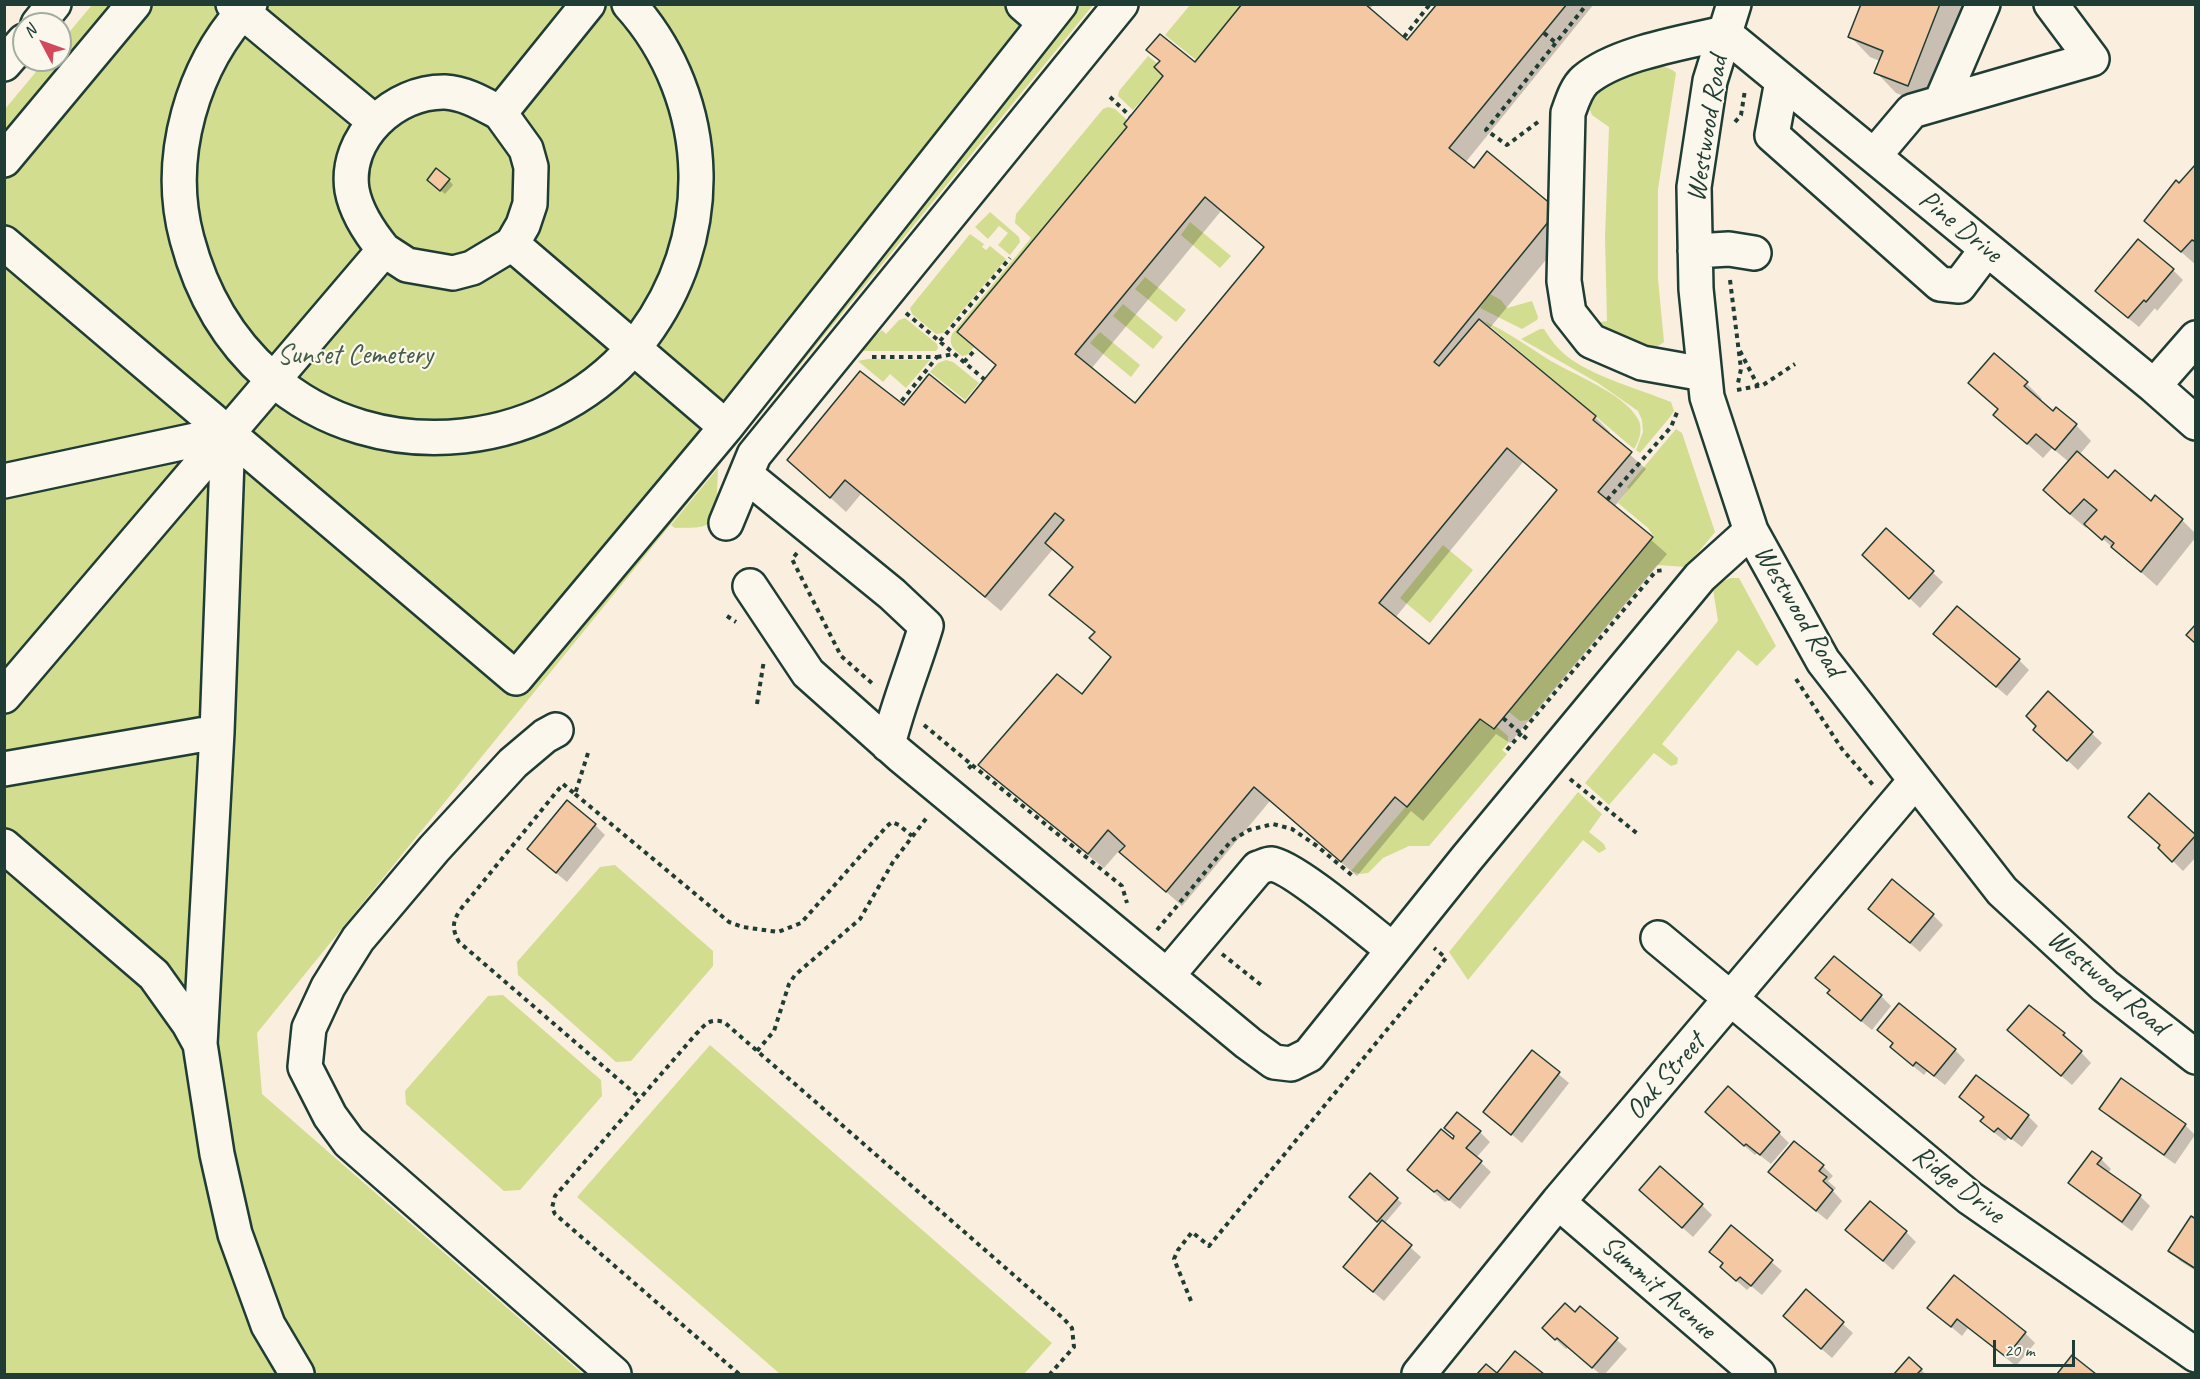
<!DOCTYPE html>
<html>
<head>
<meta charset="utf-8">
<style>
  body { margin:0 }
  #map { position:relative; width:2200px; height:1379px; overflow:hidden; background:#faeede; font-family:Caveat,sans-serif }
  canvas { display:block }
  .frame { position:absolute; inset:0; border:6px solid #1f3d34; pointer-events:none }
  .north { position:absolute; left:12px; top:12px; width:60px; height:60px; box-sizing:border-box; background:#fbf7ec; border:2px solid #a3ada2; border-radius:50%; rotate:311deg; font-size:16px; font-weight:700; line-height:24px; text-align:center; color:#1f3d34 }
  .north::after { content:''; display:block; margin:auto; width:21px; height:27px; background:#d1495b; clip-path:polygon(50% 0,100% 100%,50% 72%,0 100%) }
  .scale { position:absolute; left:1993px; top:1340px; width:82px; height:27px; box-sizing:border-box; border:3px solid #1f3d34; border-top:0; padding-left:8px; font-size:18px; line-height:21px; white-space:nowrap; color:#1f3d34; -webkit-text-stroke:4px #fbf7ec; paint-order:stroke }
</style>
</head>
<body>
<div id="map">
<canvas width="2200" height="1379"></canvas>
<div class="frame"></div>
<div class="north">N</div>
<div class="scale">20 m</div>
</div>
<script>
const ctx = document.querySelector('canvas').getContext('2d');
ctx.lineJoin = 'round';
function fill(path, color) { ctx.fillStyle = color; ctx.fill(path, 'evenodd'); }
function trace(path, color, width, dash) { ctx.strokeStyle = color; ctx.lineWidth = width; ctx.lineCap = dash ? 'butt' : 'round'; ctx.setLineDash(dash || []); ctx.stroke(path); }
function label(font, color, halo, rows, align = 'center') {
  ctx.font = font + ' Caveat,sans-serif'; ctx.lineWidth = 4.5; ctx.setLineDash([]); ctx.textBaseline = 'middle'; ctx.strokeStyle = halo; ctx.fillStyle = color; for (const [text, x, y, turn = 0] of rows) {
    ctx.save(); ctx.translate(x, y); ctx.rotate((+turn || 0) * Math.PI / 180); ctx.textAlign = isNaN(turn) ? turn : align; if (halo) ctx.strokeText(text, 0, 0); ctx.fillText(text, 0, 0); ctx.restore();
  }
}
fill(new Path2D(`
  M92,5h1001l-836,1028 5,61 321,280h-578v-1265l41,-49h14v-17z
  M1190,5h52l-46,55 -31,-25z
  M1148,56l10,8 -3,4 8,8 -30,34 -15,-14 1,-5z
  M1648,67c10,0 20,-2 28,6l-18,116v90l6,63c-4,3 -9,6 -13,6 -16,0 -45,-15 -57,-25l13,-2 -2,-84 4,-110 -17,-12 -3,-7 11,-22z
  M1108,107l7,2 12,11 -3,4 3,3 -170,205 17,15 -7,8 -5,1c-8,-6 -14,-11 -10,-22l79,-96 -16,-15 1,-9 87,-105z
  M990,212l29,25 1,5 -10,13 -12,-10 10,-12 -9,-7 -11,13 -13,-12z
  M1190,222l41,34 -11,12 -39,-33z
  M970,234l14,10 -2,3 4,3 4,-4 16,13 -63,74 -7,1 -24,-20 -2,-6z
  M1145,277l41,33 -10,12 -41,-33z
  M1490,294l11,6 6,8 25,-7 6,16 -1,3 -15,9 -42,-21z
  M1123,304l40,33 -10,12 -40,-33z
  M905,318l32,26 1,4 -2,3h-83l12,-14 12,-3 5,-4 4,4 13,-14z
  M1484,321c20,9 42,24 62,37 25,16 77,34 92,61 5,9 2,21 -4,30z
  M1540,329h4c4,6 8,13 14,19 22,25 81,41 113,54l3,9 -4,6 -30,36 -4,-3 7,-18 -1,-12 -4,-9 -40,-28 -77,-44z
  M1100,332l40,33 -9,12 -41,-34z
  M868,359l62,1 -24,28 -16,-14 -7,8 -25,-21z
  M946,360l7,2 26,21 -14,17 -35,-28 8,-9z
  M1676,429l6,4 33,99 -29,35 -29,-2 -129,155 -8,1 -11,-9 145,-175 -6,-9 -30,-25 11,-14 -2,-2z
  M718,468l-2,47c-7,16 -25,12 -41,13l-4,-3z
  M1443,545l30,25 -43,53 -30,-25z
  M1731,578h8l37,68 -19,20 -19,-16 -76,94 16,14 -1,6 -6,2 -17,-13 -45,52 -24,-22 133,-162 -5,-32 8,-7z
  M1480,719l13,10 3,-3 12,10v7l-6,7 5,4 -78,92h-20l-26,12 -15,15 -8,1 -9,-3z
  M1578,792l24,22 -13,18 15,12 2,5 -7,4 -16,-13 -115,140 -19,-28z
  M615,865l98,86v15l-82,95 -15,1 -98,-87 -1,-13 83,-95z
  M503,995l98,85 1,16 -82,94 -16,1 -98,-87 -1,-13 83,-95z
  M710,1045l342,298 -28,31h-244l-203,-177z`), '#d2dd90');
fill(new Path2D(`
  M1244,4h130l-5,6 39,32 31,-38h155l-129,159 108,64 -84,102 106,88 15,15 -2,3 38,34 -32,38 53,47 -157,189 -14,-9 -73,87 -12,-10 -54,65 -87,-75 -88,105 -60,-54 4,-5 -2,-2 -20,23 -109,-88 -15,-15 102,-69 30,-38 -21,-20 4,-5 -44,-38 22,-27 -20,-19 -52,62 -140,-117 -15,18 -57,-52 115,-53 61,-2 32,-39 -38,-34 170,-205 36,-51 -4,-14 -13,-12 47,14zM1221,211l44,37 -130,158 -44,-37zM1523,462l34,29 -128,155 -34,-28z
  M1862,4h106l-40,101 -32,-12 -20,-21 4,-11 -10,-4 -20,-21z
  M2195,167l1,1v97l-50,-44z
  M449,180l4,5 -8,9 -12,-10z
  M2173,270l10,10 -26,31 -2,-3 -16,19 -32,-26z
  M1970,383h56l16,16 -3,2 14,12 23,12 15,16 -12,14 29,25 74,40 14,14v3l-39,49 -69,-60 -2,2 -26,-22 -15,-16 24,-28 -17,-14 -9,10 -48,-43 4,-5z
  M1886,530l57,52 -23,26 -46,-43z
  M1945,644l74,16 10,10 -22,26z
  M2048,693l54,50 -24,27 -33,-30z
  M2149,795l46,42 1,20 -13,14 -13,-13 -8,-12z
  M595,825l10,10 -38,47 -28,-23z
  M1870,909l63,6 10,10 -23,27z
  M1817,978l64,18 10,10 -19,24 -33,-27 -8,-12z
  M1879,1030l76,20 10,10 -20,25 -18,-14 -3,4 -22,-18 -8,-13z
  M2064,1034l27,29 -19,22 -53,-45z
  M1532,1052l37,31 -47,60 -37,-31z
  M1961,1097l67,19 10,10 -16,21 -13,-10 -4,4 -13,-10 -10,-10 2,-3z
  M2101,1109l84,16 10,10 -20,29 -64,-45z
  M1717,1122l62,11 10,10 -18,21 -14,-11 -2,2z
  M1480,1132l10,10 -14,16 15,14 -31,37 -11,-9 -4,2 -36,-32 44,-29 2,-4z
  M2101,1159l10,10 -3,4 32,23 10,10 -18,25 -52,-38 -10,-10z
  M1823,1166l10,10 -5,5 8,7 -3,3 9,10 -15,19 -47,-38z
  M1397,1199l5,4 -18,21 37,33 -37,44 -29,-24 26,-53 -26,-22z
  M1651,1200l51,5 10,10 -19,22z
  M2196,1221v50l-16,-10 -10,-11z
  M1731,1227l51,44 -20,24 -11,-9 -4,4 -15,-13 -8,-13 -13,-12z
  M1847,1230l59,2 10,10 -23,28z
  M1806,1291l47,42 -21,25 -37,-32z
  M1581,1308l46,41 -22,25h-5l-32,-27 -2,2 -12,-11z
  M1929,1308l96,25 10,10 -19,23 -48,-38 -6,8z
  M1516,1353l26,21h-44z
  M1909,1359l12,11 5,4h-30z`), '#0003');
const building = new Path2D(`
  M1242,4h123l42,36 30,-36h130l-118,144 25,20 13,-17 71,59 -124,152 5,4 40,-47 117,97 -3,4 39,32 -34,40 55,45 -159,192 -14,-10 -73,88 -12,-10 -54,65 -87,-75 -88,105 -47,-40 6,-6 -17,-16 -20,24 -110,-89 79,-91 25,20 29,-37 -22,-19 6,-6 -46,-37 24,-28 -28,-24 19,-23 -9,-7 -70,84 -140,-117 -15,18 -43,-38 73,-89 44,34 25,-31 36,29 31,-38 -39,-33 170,-205 -3,-3 39,-48 -9,-9 6,-6 -14,-11 14,-16 35,28zM1205,197l59,50 -129,156 -60,-49zM1507,448l50,42 -128,154 -50,-41z
  M1861,4h79l-32,82 -34,-13 9,-22 -35,-14z
  M2195,165l1,77 -4,-2 -11,12 -37,-31 32,-41 3,3z
  M436,168l14,11 -10,12 -13,-11z
  M2138,239l36,30 -28,33 -2,-2 -16,18 -33,-27z
  M1994,353l34,29 -4,4 29,25 3,-4 21,17 -22,26 -19,-16 -9,10 -34,-29 5,-6 -30,-26z
  M2077,451l31,27 7,-8 36,31 4,-6 28,24 -42,53 -30,-25 3,-4 -9,-7 -3,4 -18,-16 13,-14 -13,-11 -14,15 -27,-24z
  M1886,528l48,43 -25,28 -47,-44z
  M1957,606l63,53 -24,28 -63,-53z
  M2196,624v20l-10,-9z
  M2048,691l45,41 -26,29 -34,-31 3,-4 -10,-10z
  M2149,793l47,42 -24,27 -14,-14 2,-3 -32,-28z
  M567,800l29,24 -40,49 -29,-24z
  M1892,879l42,35 -24,29 -42,-34z
  M1834,956l48,39 -21,26 -34,-28 3,-3 -15,-12z
  M1899,1003l57,46 -22,27 -18,-14 -3,4 -23,-19 3,-4 -16,-13z
  M2029,1005l36,28 -2,2 19,16 -21,25 -54,-46z
  M1532,1050l28,22 -49,63 -28,-23z
  M1976,1075l53,40 -18,24 -13,-11 -4,4 -14,-11 4,-4 -25,-20z
  M2121,1078l65,46 -22,31 -65,-46z
  M1728,1086l52,46 -20,23 -14,-11 -2,2 -39,-34z
  M1457,1112l24,19 -15,17 16,13 -33,39 -12,-10 -3,2 -27,-22 34,-41 12,10 1,-3 -10,-8z
  M1794,1141l30,24 -5,6 8,6 -4,4 10,9 -17,21 -48,-39z
  M2092,1151l10,7 -5,6 44,31 -19,27 -54,-39z
  M1660,1166l43,38 -21,24 -43,-38z
  M1370,1173l28,25 -21,24 -28,-25z
  M1870,1201l37,30 -24,30 -38,-31z
  M2191,1216l5,3v50l-28,-18z
  M1382,1220l30,25 -39,47 -30,-25z
  M1731,1225l42,35 -22,26 -11,-9 -4,4 -16,-14 3,-4 -14,-11z
  M1954,1275l72,57 -20,25 -49,-38 -6,8 -24,-19z
  M1806,1289l38,33 -23,27 -38,-33z
  M1565,1303l10,9 5,-6 38,32 -26,30 -35,-30 -2,2 -13,-12z
  M1515,1351l29,23h-67l9,-10 11,9z
  M2072,1355l24,19h-39z
  M1909,1357l13,12 -5,5h-23z`);
fill(building, '#f5c8a4');
trace(building, '#1f3d34', 1.5);
const minor = new Path2D(`
  M233,4l142,118
  M250,4c-58,60 -85,154 -63,235 14,53 40,100 82,137 109,97 286,76 374,-40 35,-47 54,-103 53,-162 -1,-62 -25,-124 -67,-170
  M1023,4l22,19
  M1734,4l-24,77 -16,106 2,102 11,108 44,134 72,130 179,230 103,95 91,71
  M38,24l16,-20
  M1724,33l430,353 42,37
  M4,64l20,-23
  M1782,81l-10,54 168,149 19,2 28,-37
  M1941,102l42,-98
  M1874,156l38,-45 180,-52 -41,-55
  M4,160l130,-156
  M4,243l512,435 210,-251 334,-423
  M512,244l214,183
  M384,250c-14,-17 -28,-38 -32,-60 -8,-52 42,-99 93,-98 20,1 38,12 55,21
  M1695,251l34,-2 25,4
  M1704,374l-62,-11 -51,-22 -22,-28 -5,-32 4,-168c4,-11 8,-25 17,-33 32,-27 98,-37 139,-47
  M2154,386l42,-48
  M746,475l146,119 34,32c-12,40 -28,78 -38,119
  M4,481l224,-48 -11,299 -213,37
  M726,523l28,-68 367,-451
  M750,586l58,87 92,82 348,288 26,19 17,2 18,-9 158,-197 233,-281 51,-46
  M4,696l380,-446 23,15 46,8 19,-5 40,-24 11,-19 7,-21 1,-37 -5,-18 -26,-36 88,-109
  M556,730l-11,6 -32,27 -79,86 -76,90 -30,48 -19,41 -4,39 25,49 19,26 265,232
  M4,846l150,129 35,49 11,20 17,110 18,80 33,91 29,49
  M1658,938l312,260 226,157
  M1167,976l91,-108c4,-1 9,-4 13,-4 22,2 101,70 122,86
  M200,1044l17,-312
  M1558,1202l200,172
  M1419,1374l139,-172 357,-421`);
trace(minor, '#1f3d34', 38);
trace(new Path2D(`
  M1544,33l12,10
  M1404,37l26,-33
  M1110,97l20,19
  M1538,122l-31,23 -21,-15 101,-126
  M1735,122l6,-7 4,-25
  M1730,280l11,89 -3,14
  M906,313l78,66
  M940,341l70,-83
  M1740,351l18,35
  M872,357h65l-37,46
  M937,357l17,-3
  M964,362l10,-11
  M1737,390l26,-5 32,-21
  M1607,500l64,-73 7,-17
  M797,553l-5,6 49,97 33,29
  M727,616l9,6
  M1796,679l46,70 32,37
  M757,704l7,-44
  M1503,718l24,21
  M924,725l48,40 -6,6
  M1507,750l149,-179 9,-1
  M588,753l-13,41 -12,-10 -103,126c-8,13 -8,19 -1,32l181,156
  M972,765l150,121 5,17
  M1570,779l69,56
  M575,794l154,128 14,5 35,5 23,-9 86,-97 5,-4 7,3 13,11
  M1157,930l74,-89 18,-11 24,-6 19,5 25,17 37,31
  M1222,954l39,31
  M757,1051l17,-20 15,-47 6,-9 65,-56 33,-57 35,-46
  M1191,1301l-17,-42 4,-9 14,-18 17,14 237,-288 -12,-10
  M739,1374l-184,-160 -3,-6 3,-12 141,-162c10,-10 13,-16 28,-12l340,297 8,9 2,19 -24,27`), '#1f3d34', 4, [4.5, 4.5]);
trace(minor, '#fbf7ec', 33);
label('28px', '#1f3d34', '#fbf7ec', [
  ["Westwood Road",1708,129,-81],
  ["Pine Drive",1960,227,39],
  ["Westwood Road",1798,611,59],
  ["Westwood Road",2107,983,40],
  ["Oak Street",1666,1077,-49],
  ["Ridge Drive",1958,1185,38],
  ["Summit Avenue",1658,1288,41]
]);
label('28px', '#435d46', '#fbf7ec', [
  ["Sunset Cemetery",355,356]
]);
</script>
</body>
</html>
